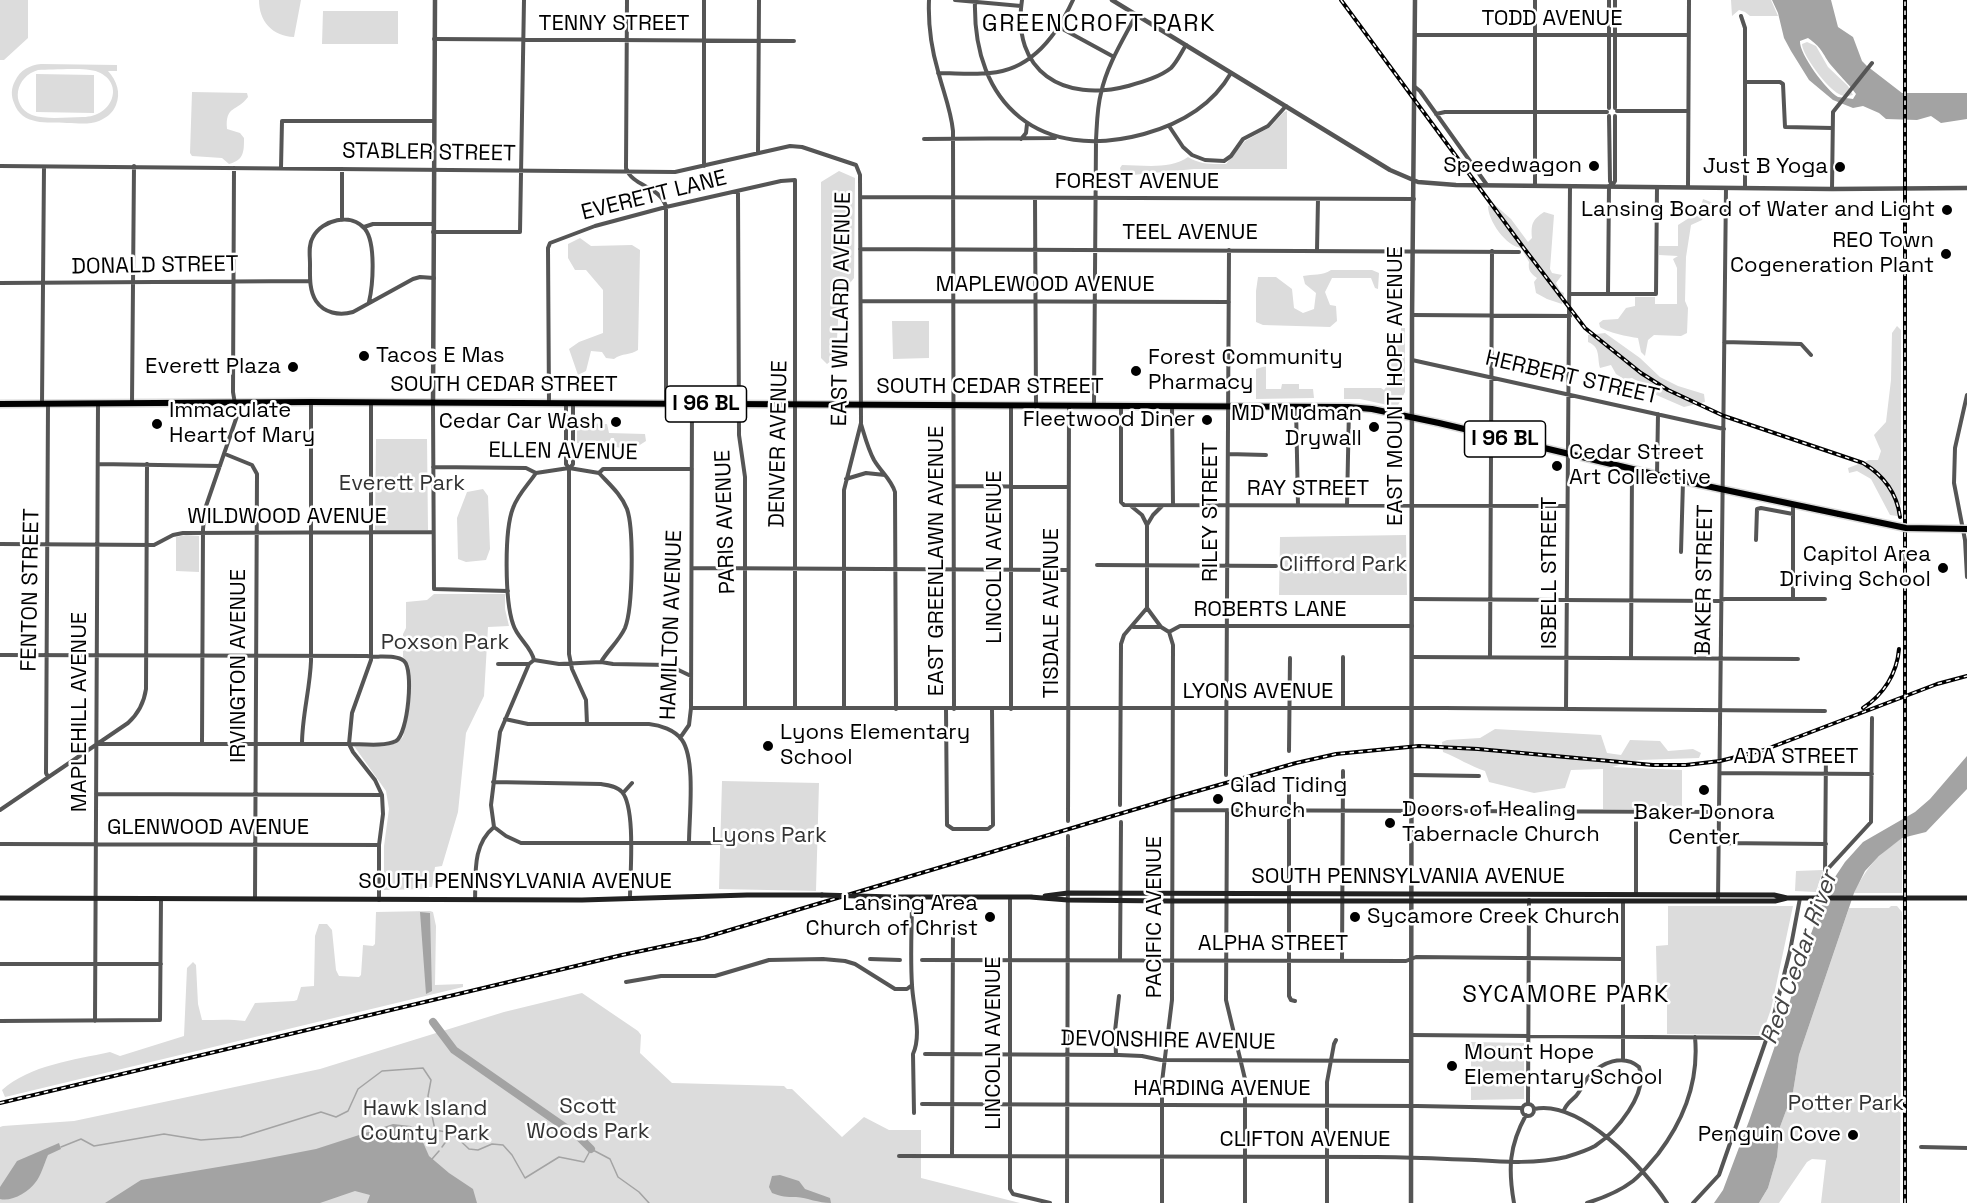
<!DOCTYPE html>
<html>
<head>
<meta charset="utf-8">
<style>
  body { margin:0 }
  canvas { display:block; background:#fff }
</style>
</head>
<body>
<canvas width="1967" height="1203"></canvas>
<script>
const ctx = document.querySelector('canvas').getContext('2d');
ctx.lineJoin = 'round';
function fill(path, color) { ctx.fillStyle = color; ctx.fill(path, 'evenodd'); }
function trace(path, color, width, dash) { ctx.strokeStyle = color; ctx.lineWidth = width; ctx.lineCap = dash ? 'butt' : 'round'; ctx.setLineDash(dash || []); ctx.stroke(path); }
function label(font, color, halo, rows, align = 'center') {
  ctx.font = font + ' "Space Grotesk",sans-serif'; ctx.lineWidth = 5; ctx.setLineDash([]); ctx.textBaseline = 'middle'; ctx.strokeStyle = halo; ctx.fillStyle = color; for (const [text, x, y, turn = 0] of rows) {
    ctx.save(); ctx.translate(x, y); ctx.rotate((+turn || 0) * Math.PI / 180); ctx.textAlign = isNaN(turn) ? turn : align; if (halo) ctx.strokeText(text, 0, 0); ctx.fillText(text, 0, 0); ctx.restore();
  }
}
fill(new Path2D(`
  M0,0h28v38l-24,22h-4z
  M259,0h42l-7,37c-22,-1 -35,-16 -35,-37z
  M1731,0h40l7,16h-28l-5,-4 -6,-2 -7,6z
  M323,11h75v33h-76z
  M1807,42l9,4 12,21 20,19 5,9c-5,1 -9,2 -14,-1 -11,-5 -37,-39 -37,-50z
  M41,64l76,1v6h-9c9,10 13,22 8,34 -3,8 -10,13 -17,16 -10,4 -22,2 -32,2 -20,-1 -45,3 -53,-20 -3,-7 -3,-15 1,-22 5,-11 15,-16 26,-17zM38,70c15,0 47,-3 60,2 27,11 15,45 -15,45 -15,0 -37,3 -51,-2 -23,-10 -16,-39 6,-45z
  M36,74l58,1v38l-58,-1z
  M192,92l55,1 1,4c-11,15 -23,8 -21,32l13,4 4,5c0,14 0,22 -15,26l-7,-6 -30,-2 -2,-3z
  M1287,111v58h-93l-72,7 -2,-8 2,-3c20,0 48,5 66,-8 13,8 24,7 38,7l19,-23 25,-14 14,-15z
  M839,171l16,7 -1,100 -4,5 -10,3 -4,71 -9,7 -6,-6v-176z
  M1703,199l13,5c-3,8 -11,9 -14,16l-11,5 -5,32 -1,44 3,7 -1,25 -6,3 -27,-1 -6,5 -3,16 -4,-4 -3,-14c-9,-1 -32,-6 -38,-11l-1,-4 4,-3 15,-1 8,-11 9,-2v-9h20v7h22v-36l-4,-9 5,-3 -19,-1v-9h19v-21l22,-14z
  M1494,204l17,15 17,23 4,-4c-1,-14 0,-18 12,-26l10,3 -4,54 2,4 10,2 -6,8 4,8 4,2 -2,11 -15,-5 -11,-6 -2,-11 3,-4c-7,-5 -9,-8 -8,-16l-8,-14c-15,-2 -33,-27 -33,-42z
  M580,238l11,8 41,-1 8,5 -2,100c-7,5 -16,3 -24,9l-8,-1 -4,-6 -11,-1 -5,20 -8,4 -9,-26 10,-7 24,-9v-43l-17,-20h-11l-7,-12v-14z
  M1331,270h41l7,3 -1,16 -3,-1 -4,-10h-39l-7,14 5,13 6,1 1,15 -7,6 -67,-2 -7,-3v-31l2,-14h18l16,12 2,19 9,5 11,-4 2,-16 -11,-9 -2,-8c10,-2 19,0 28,-6z
  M892,321h37v37l-36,1z
  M1897,326l4,4v173l-4,13 -7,-1 -19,-36 -14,-8 -8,2 -1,-5 21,-8h9l3,-9 -7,-16 12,-13 5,-42 1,-47z
  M1401,328h4v64l-8,15 -37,-8h-16v-11h37l3,2 7,-9 -2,-2 1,-36h11z
  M1605,333l35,25 20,19 18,9 26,8 1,8 -21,5 -30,-13v-4l-22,-12 -8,1 -8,-5 -5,-9 -11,3c-3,-10 1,-21 -12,-26v-7z
  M1266,366v23h15l1,-5h17v5h14l1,9 -58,1v-30z
  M579,423l28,1 2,9 36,1 1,7 -14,9 -16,-3 -2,-9h-3l-2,4c-9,1 -25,2 -32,1v-14z
  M376,439h51l1,91h-53z
  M483,489l5,7 2,53 -4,11 -20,2 -8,-3 -1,-41 10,-26z
  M186,535l13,1v36l-23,-1v-34z
  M1406,535l1,60h-128l1,-58z
  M434,594h71v15l4,17 -21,1 -4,69 -18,37 -8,79 -16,54 -7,1 -3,20h-4v2l-44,1v-44l5,-37 -3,-18 -32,-45 40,-2 9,-7 5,-27 2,-35 -1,-10 -6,-8v-23l3,-6v-26l21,-2z
  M1495,729l106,6 6,18 14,2 9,-15 30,1 8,10 25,-2 8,4 -2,5 -60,2 -27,7 70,3v39h-79v-40l-32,1 -6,18 -31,5 -45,-11 -4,-11c-15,-5 -27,-13 -42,-19l-1,-10 5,-2 33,-2z
  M722,781l97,2 -3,108 -97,-2z
  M1902,838v55h-48c14,-28 23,-37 48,-55z
  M1823,870l-7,22 -21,-1 1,-20z
  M1668,906h125l-22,103 -9,26 -95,-1v-42l-10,-1 -1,-45 12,-1z
  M1891,906h6l5,6 -2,291h-79l5,-43 -14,-1 -5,3 -28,41h-20l9,-15 9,-31 3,-30 13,-35 6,-37 50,-147h40z
  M430,911l3,1 3,14 -1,59 28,-1v3l-458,110 -3,-7c28,-25 72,-30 108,-38l10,4 64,-20 3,-68 6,-6 3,3 2,39 4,16c15,0 29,-1 43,1l10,-18 39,-2 3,-1 4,-13 13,-1 1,-50 4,-12h8l5,6 4,40 3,6 20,1 2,-2 2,-30 10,1 2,-2 1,-32z
  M582,993l56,38 3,4 -1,18 32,30 112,3 3,3h5l50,48 22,-20 25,13h32v48l99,25h-1020v-76l3,-1 71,-5 246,-52 184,-57z
  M1471,1042l53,1v56l-53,1z`), '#dcdcdc');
fill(new Path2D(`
  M1772,0h59l7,27 15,10 9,24 5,5 35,27h65v26l-26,4 -10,-7 -14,4 -31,-1 -7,-6 -16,-7 -10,2 -20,-8 -24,-20 -18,-29 -7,-13 -6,-25zM1808,38c14,10 13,13 22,26 8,10 18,19 26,30l-3,5c-4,-1 -11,-1 -15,-2 -11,-6 -39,-43 -38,-56z
  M1967,756v33l-41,43 -24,6 -23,18 -14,15 -11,22 -55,162 -6,37 -13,35 -3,30 -9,31 -9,15h-45l9,-13 26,-69 39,-113 15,-53 26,-69 16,-24 18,-20 52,-30 15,-13z
  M420,912l10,1 2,78 -6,3z
  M393,1124l18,2 11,14 7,16 20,17 24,16 4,14h-110l3,-8 -15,-4 -35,12h-215l36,-23 113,-19 62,-12z
  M59,1143l2,6 -13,6c-4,9 -7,21 -13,28 -7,9 -23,19 -35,16v-12l17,-26z
  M780,1175l19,6 6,8 25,9 1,5c-13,0 -23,-5 -35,-6 -10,0 -14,0 -24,-4l-3,-6 3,-11z`), '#a3a3a3');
trace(new Path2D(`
  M61,1147l20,-8 13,7 70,-12 37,6 40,-3 80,-25 15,5 12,-6 10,-22 24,-18 41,-3 8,12 -3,16 7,34 17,3 17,16 9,1 14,-6 11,1 9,10 13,23 34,-21 25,5 7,-13 19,10 8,18 21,15 10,11
  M442,1147l10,-14
  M432,1159l7,-8`), '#a3a3a3', 1.5);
trace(new Path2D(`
  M433,1022l21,28 125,87 12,12`), '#a3a3a3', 8);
const primary = new Path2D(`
  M0,404l311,-2 1038,5 23,2 67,14 244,58 156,33`);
trace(primary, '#dbdbdb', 9);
trace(new Path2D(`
  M627,0l-1,168c6,19 35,18 40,39v196
  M929,0c-1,24 2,47 9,71 5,20 13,39 15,60l1,578
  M955,0l66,6
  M975,0c-3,106 66,162 169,134 36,-10 68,-28 87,-61
  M1022,0c-11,72 42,103 106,86 14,-4 32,-9 43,-18 6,-6 10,-15 15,-23
  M1535,0v186
  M1741,16l4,12v160
  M1059,27l55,30
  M1415,35h273
  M434,39l360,2
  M938,73c17,0 35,2 52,0 41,-3 67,-38 83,-73
  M1745,82h35l3,2 2,43 47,1
  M1415,87l5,4 67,94
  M1609,108v-108
  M1615,108v-108
  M1617,111h71
  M1436,114l9,-2h162
  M1609,116l1,65 2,5
  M1169,126l14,21 9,8 13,5 19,1 7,-5 12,-17 25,-13 18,-20
  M924,139l131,-1
  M1021,139l5,-6 1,-9
  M758,153l1,-153
  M0,166l675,6 115,-26 12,1 54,18 4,10 1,248 -17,67v218
  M704,166v-166
  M281,168l1,-47h152
  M342,169v51
  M1612,186l3,-5v-65
  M1688,187l1,-187
  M1832,189l1,-77 39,-49
  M738,191l1,244 6,42v231
  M860,197l554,2
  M1035,198l1,207
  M364,227l9,-3h60
  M433,232h87l4,-232
  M860,249l659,3
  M1317,250l1,-51
  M0,283l310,-2
  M1569,294h87l1,-107
  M1608,294l1,-108
  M861,301l368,1
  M369,302c4,-17 7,-59 -4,-73 -14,-17 -43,-9 -52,8 -5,8 -3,18 -3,27 0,12 -1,26 6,37 8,12 23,15 37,11l60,-33 7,-2 14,1
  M1412,315l158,1
  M1724,342l77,2 10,11
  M1412,360l312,69
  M1967,395l-12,53 -1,35 11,57 2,37
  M132,403l2,-237
  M371,403v257l-19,53 -3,31 4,8 22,28 7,15 1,19 -4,31v55
  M549,403l-1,-155 2,-5 45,-17 71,-19 115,-26 14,-1v528
  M42,404l2,-237
  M433,404l1,185 74,2
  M566,404v60l3,4v186l3,15 14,31 1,24
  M1094,405l2,-265c1,-16 1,-32 5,-47 6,-28 22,-53 35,-78
  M1121,406v96l3,3 443,1
  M1172,406l1,99
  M1296,407l2,98
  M861,424c4,13 7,25 13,36 7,12 17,19 21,32l1,217
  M225,454l27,11 5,9 -2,425
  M1228,454l38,1
  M98,464l122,2
  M433,467l93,1 10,5 33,-5 30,5 4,-4h89
  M570,468l3,-4v-60
  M599,473c10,11 22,21 28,36 7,20 6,99 -2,119 -6,13 -17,22 -24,34
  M1657,475l1,-61
  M846,479l20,-6 19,2
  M954,486l114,1
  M1347,505l2,-97
  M1131,506l11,9 5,10
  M1756,540l1,-31 4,-1 32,6
  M0,544l154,1 19,-10 10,-2 250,-1
  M1681,552l2,-71
  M1097,565l179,1
  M692,568l376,2
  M1412,599l305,2 8,-2h100
  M1793,599v-94
  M1133,627h28l8,5
  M1161,627l-14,-19v-83l6,-10 9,-9
  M1169,632l11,-6h232
  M0,655l367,1c11,2 28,-2 37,5 10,8 4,73 -8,80 -12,6 -34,3 -47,3h-253
  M1412,657l386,2
  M1490,657l2,-406
  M1631,658l1,-189
  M534,660c-3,-14 -17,-22 -21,-36 -8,-23 -9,-93 0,-116 5,-14 15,-23 23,-35
  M534,660l25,4 42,-2 12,2 55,1 23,11
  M498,664h31
  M691,708h754l380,3
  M1343,708v-51
  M946,709l1,116 6,4h35l5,-4 -1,-116
  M1011,709v-303
  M1566,709l4,-523
  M505,719l23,5h121c11,1 26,6 33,16 14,20 7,78 7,103
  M680,738l9,-13 2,-17 1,-304
  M202,744l1,-215 2,-20 32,-93 -4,-24 1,-224
  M302,744c0,-28 8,-55 9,-83v-258
  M1289,751l1,-93
  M1720,773l152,1
  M1226,775l3,-525
  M1412,775l67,1
  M48,777l-2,-4 2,-369
  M493,782l108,2c7,1 16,2 21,8 14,16 8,83 8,106
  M1289,789v207l2,4 4,1
  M623,793l9,-10
  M96,794l286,1
  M1120,805l1,-161 3,-9 23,-27
  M0,810l128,-87c11,-10 16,-20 18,-34l1,-225
  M1173,810l546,2
  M1227,810l-1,190 19,79v124
  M1636,812v83
  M1068,821l1,-415
  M494,827l12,9 15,7h199
  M1719,843l107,1
  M0,844l379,1
  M1825,872l46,-50 1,-104
  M912,897c0,29 -2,59 0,88 1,22 10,49 1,69l1,59
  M1010,897v292l3,5 37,9
  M1818,898l7,-26 1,-122
  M475,900c1,-26 -3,-55 19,-73l-3,-22 9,-73 29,-68 5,-4
  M1623,901v159
  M1718,901l8,-713
  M870,959l30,1
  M922,960l484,1 10,-4 207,2
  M1120,960l1,-138
  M1342,961l1,-190
  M0,964h161
  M626,982l35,-6h54l54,-16 54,-1 22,2 10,3 40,25h12l5,-4
  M0,1021l160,-1 1,-121
  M95,1021l3,-617
  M1411,1035l356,3
  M925,1054l194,1 23,1 19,4 250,1
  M1116,1055l-1,-24 4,-35
  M1522 1110a6 6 0 1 1 12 0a6 6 0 1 1-12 0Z
  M922,1104l495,2 105,2
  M1528,1104l1,-204
  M1534,1109c46,-10 110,59 133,94
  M1921,1147l46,1
  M952,1155l1,-228
  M899,1156c159,0 318,1 477,1 33,0 66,2 99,3 30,2 62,4 91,-3 10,-3 20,-6 29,-11 21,-14 54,-53 44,-79 -16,-14 -38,-4 -50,9 -5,6 -8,14 -13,20 -5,5 -9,7 -12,14
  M1067,1203l1,-367
  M1162,1203v-121l10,-82 1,-355 -4,-13
  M1327,1203v-121l7,-38 2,-4
  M1514,1203c-6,-34 -5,-57 12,-88
  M1587,1203c16,-5 33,-12 46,-22 10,-8 17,-18 25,-27 26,-34 41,-74 37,-117
  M1693,1203l26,-28 53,-152 18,-72 10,-53`), '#555', 4);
trace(new Path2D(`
  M1112,0l278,170 28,12 38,3 376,4 135,-1
  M433,404l2,-404
  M1411,1203l1,-883 3,-320`), '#555', 4.5);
trace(new Path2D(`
  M1045,896l23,-3 706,2 13,3
  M893,897h139
  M1030,897l38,3 101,1h606l12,-3h180
  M0,898l582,2 165,-5h75`), '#222', 5);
trace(primary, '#000', 6);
const rail = new Path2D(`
  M1341,0l182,247 62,81 56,45 27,17 56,26 139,47c20,12 34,30 37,54
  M1863,708c20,-13 34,-34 36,-59
  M0,1103l622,-148 81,-17 470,-140 123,-35 40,-9 83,-8 59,3 175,16h33l34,-4 44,-11 173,-66 30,-8
  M1905,1203v-1203`);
trace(rail, '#000', 4);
trace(rail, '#fff', 1.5, [4.5]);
const primaryBridge = new Path2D(`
  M1839,514l67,14 61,1`);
trace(primaryBridge, '#dbdbdb', 9, []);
trace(new Path2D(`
  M822,895l71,2`), '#222', 5);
trace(primaryBridge, '#000', 6);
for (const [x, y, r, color] of [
  [1594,166,6,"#000"],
  [1840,167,6,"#000"],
  [1947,210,6,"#000"],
  [1946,254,6,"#000"],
  [364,356,6,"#000"],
  [293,367,6,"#000"],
  [1136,371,6,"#000"],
  [1207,420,6,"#000"],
  [616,422,6,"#000"],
  [157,424,6,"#000"],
  [1374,427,6,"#000"],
  [1557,466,6,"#000"],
  [1943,568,6,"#000"],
  [768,746,6,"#000"],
  [1704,790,6,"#000"],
  [1218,799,6,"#000"],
  [1390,823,6,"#000"],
  [990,917,6,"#000"],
  [1355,917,6,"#000"],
  [1452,1066,6,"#000"],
  [1853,1135,6,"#000"]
]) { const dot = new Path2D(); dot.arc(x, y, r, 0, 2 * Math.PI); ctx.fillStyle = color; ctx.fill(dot); trace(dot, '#fff', 2); }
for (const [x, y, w] of [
  [706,404,81],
  [1505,439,81]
]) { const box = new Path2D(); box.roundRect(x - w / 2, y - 18, w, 36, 4.5); ctx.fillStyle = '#fff'; ctx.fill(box); trace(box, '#000', 1.5); }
label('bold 21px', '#000', null, [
  ["I 96 BL",706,404],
  ["I 96 BL",1505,439]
]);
label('22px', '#000', '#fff', [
  ["TODD AVENUE",1552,19],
  ["TENNY STREET",614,24],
  ["STABLER STREET",429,153,1],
  ["FOREST AVENUE",1137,182],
  ["EVERETT LANE",654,196,-14],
  ["TEEL AVENUE",1190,233],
  ["DONALD STREET",155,266,-1],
  ["MAPLEWOOD AVENUE",1045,285],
  ["EAST WILLARD AVENUE",842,309,-89],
  ["HERBERT STREET",1572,378,13],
  ["SOUTH CEDAR STREET",504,385],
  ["EAST MOUNT HOPE AVENUE",1396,386,-90],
  ["SOUTH CEDAR STREET",990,387],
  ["DENVER AVENUE",779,444,-89],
  ["ELLEN AVENUE",563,452,1],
  ["RAY STREET",1308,489],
  ["RILEY STREET",1211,512,-90],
  ["WILDWOOD AVENUE",287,517],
  ["PARIS AVENUE",726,522,-92],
  ["LINCOLN AVENUE",995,557,-90],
  ["EAST GREENLAWN AVENUE",937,561,-90],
  ["ISBELL STREET",1550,573,-90],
  ["BAKER STREET",1705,580,-89],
  ["FENTON STREET",31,590,-89],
  ["ROBERTS LANE",1270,610],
  ["TISDALE AVENUE",1052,613,-90],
  ["HAMILTON AVENUE",672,625,-88],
  ["IRVINGTON AVENUE",239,666,-90],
  ["LYONS AVENUE",1258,692],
  ["MAPLEHILL AVENUE",80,712,-90],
  ["ADA STREET",1796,757],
  ["GLENWOOD AVENUE",208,828],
  ["SOUTH PENNSYLVANIA AVENUE",1408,877],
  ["SOUTH PENNSYLVANIA AVENUE",515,882],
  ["PACIFIC AVENUE",1155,917,-90],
  ["ALPHA STREET",1273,944],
  ["DEVONSHIRE AVENUE",1168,1041,1],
  ["LINCOLN AVENUE",994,1043,-90],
  ["HARDING AVENUE",1222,1089],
  ["CLIFTON AVENUE",1305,1140]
]);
label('22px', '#000', '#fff', [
  ["Speedwagon",1582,166],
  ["Just B Yoga",1828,167],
  ["Lansing Board of Water and Light",1935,210],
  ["REO Town",1934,241],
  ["Cogeneration Plant",1934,266],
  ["Tacos E Mas",376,356,"left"],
  ["Forest Community",1148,358,"left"],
  ["Pharmacy",1148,383,"left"],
  ["Everett Plaza",281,367],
  ["Immaculate",169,411,"left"],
  ["Heart of Mary",169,436,"left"],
  ["MD Mudman",1362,414],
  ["Drywall",1362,439],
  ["Fleetwood Diner",1195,420],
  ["Cedar Car Wash",604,422],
  ["Cedar Street",1569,453,"left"],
  ["Art Collective",1569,478,"left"],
  ["Capitol Area",1931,555],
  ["Driving School",1931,580],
  ["Lyons Elementary",780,733,"left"],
  ["School",780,758,"left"],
  ["Glad Tiding",1230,786,"left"],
  ["Church",1230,811,"left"],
  ["Doors of Healing",1402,810,"left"],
  ["Tabernacle Church",1402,835,"left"],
  ["Baker Donora",1704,813,"center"],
  ["Center",1704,838,"center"],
  ["Lansing Area",978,904],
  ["Church of Christ",978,929],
  ["Sycamore Creek Church",1367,917,"left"],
  ["Mount Hope",1464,1053,"left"],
  ["Elementary School",1464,1078,"left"],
  ["Penguin Cove",1841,1135]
], 'right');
label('22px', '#333', '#fff', [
  ["Everett Park",402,484],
  ["Clifford Park",1343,565],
  ["Poxson Park",445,643],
  ["Lyons Park",769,836],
  ["Potter Park",1846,1104],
  ["Scott",588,1107],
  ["Woods Park",588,1132],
  ["Hawk Island",425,1109],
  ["County Park",425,1134]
]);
ctx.letterSpacing = '1.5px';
label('24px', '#000', '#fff', [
  ["GREENCROFT PARK",1099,24],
  ["SYCAMORE PARK",1566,995]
]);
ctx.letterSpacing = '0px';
label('italic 24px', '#444', '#fff', [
  ["Red Cedar River",1800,958,-70]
]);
</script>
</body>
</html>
